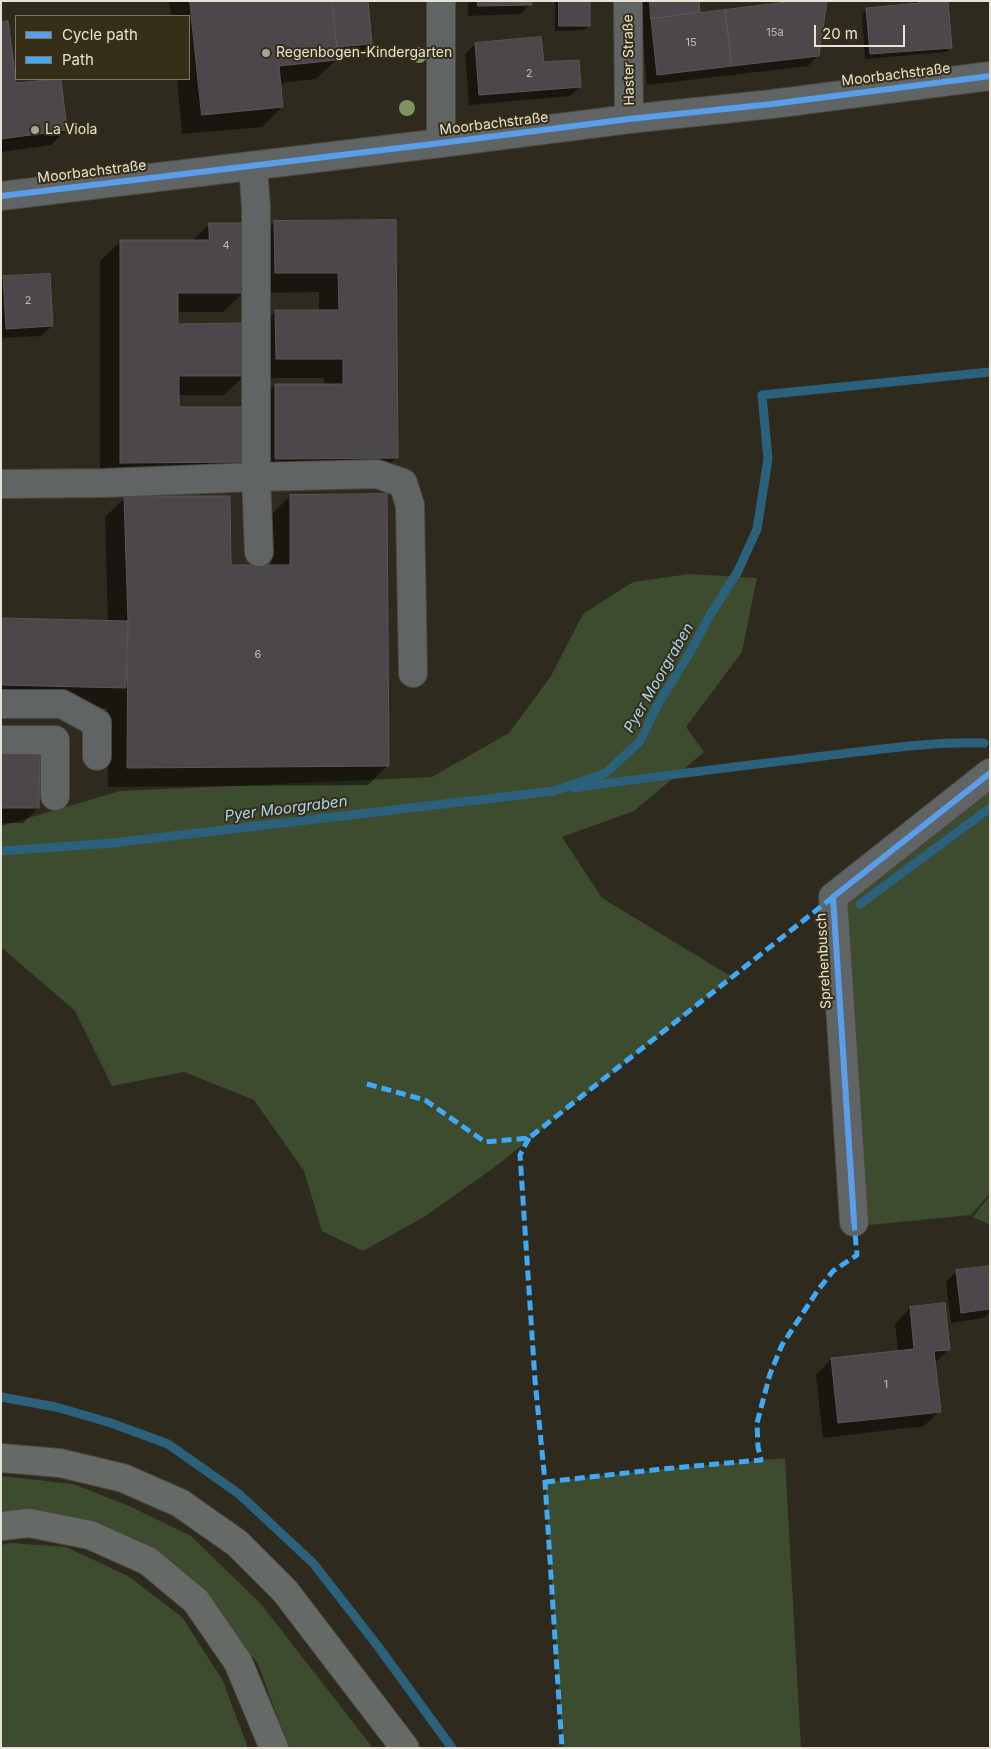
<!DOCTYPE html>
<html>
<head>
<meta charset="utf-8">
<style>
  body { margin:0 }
  #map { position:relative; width:991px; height:1749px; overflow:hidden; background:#2f2a1e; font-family:Inter,sans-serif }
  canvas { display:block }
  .frame { position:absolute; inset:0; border:2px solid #e8e3d5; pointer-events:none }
  .legend { position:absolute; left:15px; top:15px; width:175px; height:65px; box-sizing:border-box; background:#362e17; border:1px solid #7d7663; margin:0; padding:6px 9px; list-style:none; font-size:15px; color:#e8e3d5 }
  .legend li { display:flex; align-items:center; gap:10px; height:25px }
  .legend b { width:25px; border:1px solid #7d7663 }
  .scale { position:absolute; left:814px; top:25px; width:91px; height:22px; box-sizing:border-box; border:2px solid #e8e3d5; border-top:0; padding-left:6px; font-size:15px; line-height:18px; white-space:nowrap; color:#e8e3d5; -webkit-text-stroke:4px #362e17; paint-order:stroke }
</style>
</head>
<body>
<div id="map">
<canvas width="991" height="1749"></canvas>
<div class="frame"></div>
<ul class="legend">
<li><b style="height:6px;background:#5a9eea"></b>Cycle path</li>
<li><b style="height:6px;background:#3fa9f5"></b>Path</li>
</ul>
<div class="scale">20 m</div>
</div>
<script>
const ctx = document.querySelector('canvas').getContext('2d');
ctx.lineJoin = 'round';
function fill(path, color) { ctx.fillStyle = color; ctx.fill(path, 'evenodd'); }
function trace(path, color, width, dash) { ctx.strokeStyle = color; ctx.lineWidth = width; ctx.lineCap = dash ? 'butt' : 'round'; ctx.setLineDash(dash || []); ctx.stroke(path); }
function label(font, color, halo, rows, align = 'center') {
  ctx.font = font + ' Inter,sans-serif'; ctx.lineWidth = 4; ctx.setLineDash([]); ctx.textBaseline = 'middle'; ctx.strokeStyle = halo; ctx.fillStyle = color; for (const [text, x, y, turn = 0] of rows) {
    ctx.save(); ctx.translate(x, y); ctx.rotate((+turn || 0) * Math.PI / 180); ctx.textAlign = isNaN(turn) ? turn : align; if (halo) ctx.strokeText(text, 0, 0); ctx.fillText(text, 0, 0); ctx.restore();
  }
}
fill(new Path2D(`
  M689,574l68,4 -15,74 -56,75 18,25 -70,59 -72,26 40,61 130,79 -237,190 -71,50 -61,34 -41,-20 -18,-60 -50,-71 -70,-28 -72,14 -37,-75 -74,-64v-121l119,-35 312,-14 77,-44 42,-57 32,-62 50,-32z
  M990,785v408l-19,22 -112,11 -16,-327z
  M990,1195v30l-17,-8z
  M785,1458l16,290h-238l-18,-266 117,-13z
  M1,1476l72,8 56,22 62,30 70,68 112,144h-84l-31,-84 -67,-87 -60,-40 -67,-21 -63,-3z
  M11,1543l55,4 62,29 54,41 41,64 25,67h-247v-203z`), '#3d4b2e');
fill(new Path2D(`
  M169,1h201l-3,4 4,38 -16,15 -19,2 -20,19 -37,4 3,24 -20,20 -80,7 -5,-55h12v-63h-18z
  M468,1h62v3l-10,10 -52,2z
  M556,1h32l1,24 -5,5 -29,1v-28z
  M640,1h57l2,13 119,41 -10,11 -161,19z
  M914,1h33l4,46 -5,5 -81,7 -3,-45 5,-5 47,-4z
  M1,24l14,60 44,-5 7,51 -15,15 -50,7z
  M475,44l67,20 38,22 -10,10 -101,9 -4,-51z
  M395,221l2,236 -20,20 -121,1 -1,-73 20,-20h49v-7h-67l-1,-47 20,-20h43v-19l-63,1 -1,-51 20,-20z
  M210,224l33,69 -20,19h-46v13l67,51 -20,19h-46v13l64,54 -19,20h-123v-221l20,-19 72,-1z
  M3,278l49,48 -11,10 -40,2v-58z
  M290,496l98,269 -20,20 -260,2 -1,-79 -106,-3v-86l107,3 -3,-105 20,-19 104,69 42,-1 -1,-50z
  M1,747l37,61 -15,15h-22z
  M957,1271l33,2v39l-6,6 -33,5 -5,-41z
  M910,1308l39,41 -15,15 5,47 -15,15 -101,12 -7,-63 15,-16 67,-7 -3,-28z`), '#0007');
trace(new Path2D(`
  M574,788c83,-12 167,-22 250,-32 53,-6 106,-15 160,-13
  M1,851l112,-8 441,-52 52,-18 34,-32 18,-37 31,-50 21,-39 28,-44 19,-42 11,-70 -6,-64 228,-23
  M860,904l130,-96
  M1,1397l55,10 55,16 57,21 71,50 74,69 64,82 75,103`), '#2b617b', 9);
const building = new Path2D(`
  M190,1h142l5,46v13l-58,6 4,41 -81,8z
  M333,1h35l4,43 -35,3z
  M478,1h53l1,4 -54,1z
  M559,1h31v25h-31z
  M650,1h49l1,11 -49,7z
  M795,1h32l-8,55 -87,10 -7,-56z
  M919,1h29l4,47 -82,6 -4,-46 53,-5z
  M725,10l7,56 -75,9 -6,-56z
  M8,21l8,62 45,-4 6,51 -66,9v-117z
  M541,37l3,25 35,-2 2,27 -102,8 -4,-52z
  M396,220l2,238 -123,1v-75h68v-25h-67l-1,-49h64l-1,-37h-63l-1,-52z
  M209,223h35v70h-66v31l67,-1v53h-66v31h65v55l-124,1v-223h89z
  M50,274l3,52 -47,3 -3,-53z
  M387,494l2,272 -262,2 1,-147 -4,-125h106l1,69h59v-70z
  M1,618l127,3 -2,67 -125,-3z
  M1,746l39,1 -1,61h-38z
  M990,1266v43l-29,4 -5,-43z
  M945,1303l5,47 -16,1 7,61 -103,11 -7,-65 83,-9 -4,-42z`);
fill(building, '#4c474b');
trace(building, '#595656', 1);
const minor = new Path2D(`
  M441,1v142
  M628,1l1,118
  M253,166l3,42v269l3,75
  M1,196l440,-53 188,-24 143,-15 218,-28
  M1,484l103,-1 152,-6 121,-3 26,9 7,22 3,168
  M1,704h61l35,19v33
  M1,740h54v56
  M854,1222l-21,-325 157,-124`);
const highway = new Path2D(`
  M1,1458l59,5 63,15 57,25 57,40 48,48 120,157
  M1,1526l28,-3 61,12 58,26 48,40 42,61 36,86`);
trace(minor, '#4b473d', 30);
trace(highway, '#4b473d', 30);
trace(minor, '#616464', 28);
trace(highway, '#666a67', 28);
trace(new Path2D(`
  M367,1084l58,16 60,42 44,-4 304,-241
  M529,1138l-9,17 15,225 10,102 17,266
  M545,1482l117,-13 99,-9 -3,-13 -1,-24 13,-49 12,-29 36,-55 15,-19 24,-16 -3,-33`), '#3fa9f5', 5, [10, 5]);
trace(new Path2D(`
  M1,196l440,-53 188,-24 143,-15 218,-28
  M854,1222l-21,-325 157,-124`), '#5a9eea', 6);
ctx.fillStyle = '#7e9264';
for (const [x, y] of [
  [419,55],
  [407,108]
]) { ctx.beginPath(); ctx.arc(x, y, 8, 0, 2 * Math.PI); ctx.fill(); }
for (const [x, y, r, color] of [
  [266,53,5,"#a7a295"],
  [35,130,5,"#a7a295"]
]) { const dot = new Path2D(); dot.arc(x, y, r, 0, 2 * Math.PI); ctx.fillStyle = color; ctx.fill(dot); trace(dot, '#362e17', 2); }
label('11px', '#c1bcb2', null, [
  ["15a",775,33],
  ["15",691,43],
  ["2",529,74],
  ["4",226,246],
  ["2",28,301],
  ["6",258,655],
  ["1",886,1385]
]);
label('14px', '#e8e3d5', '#362e17', [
  ["Regenbogen-Kindergarten",276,53],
  ["La Viola",45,130]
], 'left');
label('14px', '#e8e3d5', '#362e17', [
  ["Haster Straße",629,60,-91],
  ["Moorbachstraße",896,75,-7],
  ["Moorbachstraße",494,124,-7],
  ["Moorbachstraße",92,172,-7],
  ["Sprehenbusch",824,961,-93]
]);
label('italic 15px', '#a6d7f3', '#362e17', [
  ["Pyer Moorgraben",659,678,-60],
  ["Pyer Moorgraben",286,809,-7]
]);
</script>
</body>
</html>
